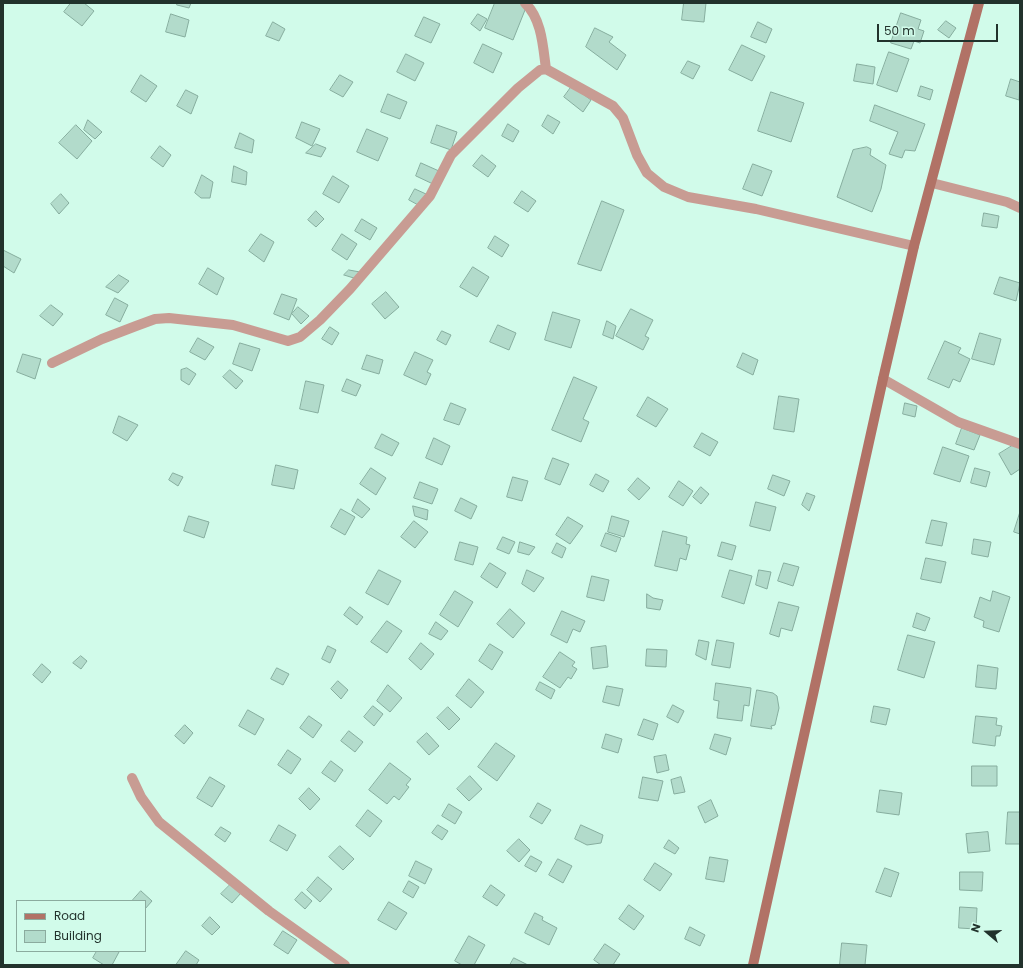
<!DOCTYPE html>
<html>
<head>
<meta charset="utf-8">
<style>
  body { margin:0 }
  #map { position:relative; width:1023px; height:968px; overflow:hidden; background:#d1fbea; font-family:Poppins,sans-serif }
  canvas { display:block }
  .frame { position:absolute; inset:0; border:4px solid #22322c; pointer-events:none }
  .legend { position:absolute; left:16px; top:900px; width:130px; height:52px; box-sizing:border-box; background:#d1fbea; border:1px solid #8bab9e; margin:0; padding:5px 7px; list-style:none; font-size:12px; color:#22322c }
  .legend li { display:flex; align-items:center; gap:8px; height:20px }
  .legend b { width:20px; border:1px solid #8bab9e }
  .north { position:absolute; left:967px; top:912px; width:40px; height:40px; -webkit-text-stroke:3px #d1fbea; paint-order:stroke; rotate:289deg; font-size:11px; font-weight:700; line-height:16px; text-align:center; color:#22322c }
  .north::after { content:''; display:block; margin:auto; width:14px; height:18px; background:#22322c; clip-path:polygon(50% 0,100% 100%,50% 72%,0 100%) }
  .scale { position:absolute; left:877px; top:24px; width:121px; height:18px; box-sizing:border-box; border:2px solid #22322c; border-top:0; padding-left:5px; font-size:12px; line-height:14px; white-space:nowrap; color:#22322c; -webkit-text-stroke:3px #d1fbea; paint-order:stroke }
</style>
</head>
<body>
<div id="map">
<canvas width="1023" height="968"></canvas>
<div class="frame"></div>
<ul class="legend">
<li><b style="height:5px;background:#b17266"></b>Road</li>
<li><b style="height:11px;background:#b2dbcb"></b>Building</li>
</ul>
<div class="north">N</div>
<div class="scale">50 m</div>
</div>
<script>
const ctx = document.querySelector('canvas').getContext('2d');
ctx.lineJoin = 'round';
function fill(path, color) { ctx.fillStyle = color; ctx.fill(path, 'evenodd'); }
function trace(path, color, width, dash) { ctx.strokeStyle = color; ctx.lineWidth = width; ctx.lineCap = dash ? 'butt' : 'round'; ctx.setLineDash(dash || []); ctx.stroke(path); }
const building = new Path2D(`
  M71,3h13l10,8 -12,15 -18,-14z
  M177,3h14l-2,5 -12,-3z
  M495,3h27l5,2 -14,35 -28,-12z
  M684,3h22l-2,19 -22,-2z
  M901,13l20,7 -3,9 6,2 -4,12 -6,-2 -3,8 -20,-6z
  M171,14l18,6 -4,17 -19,-5z
  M478,14l9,5 -7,12 -9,-7z
  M424,17l16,7 -9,19 -16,-7z
  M946,21l10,7 -7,10 -11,-8z
  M273,22l12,7 -6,12 -13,-5z
  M758,22l14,7 -6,14 -15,-6z
  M595,28l18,9 -4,5 17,13 -9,15 -31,-23z
  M483,44l19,9 -9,20 -19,-10z
  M742,45l23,11 -13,25 -23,-11z
  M889,52l20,7 -12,33 -20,-7z
  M406,54l18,9 -9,18 -18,-9z
  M688,61l12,5 -7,13 -12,-6z
  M857,64l18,3 -2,17 -19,-3z
  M141,75l16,11 -11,16 -15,-10z
  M340,75l13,7 -10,15 -13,-7z
  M1011,79l9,3 -1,18 -13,-4z
  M572,86l19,14 -8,12 -19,-15z
  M921,86l12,4 -3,10 -12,-4z
  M186,90l12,6 -7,18 -14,-8z
  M771,92l33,11 -13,39 -33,-11z
  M388,94l19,8 -7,17 -19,-7z
  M875,105l50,19 -10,27 -10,-1 -3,8 -13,-4 9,-22 -28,-11z
  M548,115l12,7 -7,12 -11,-8z
  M88,120l14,12 -7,7 -11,-9z
  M302,122l18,7 -8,17 -16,-8z
  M508,124l11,7 -6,11 -11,-6z
  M76,125l16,16 -15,18 -18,-16z
  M437,125l20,7 -6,18 -20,-7z
  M367,129l21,9 -10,23 -21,-9z
  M240,133l14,7 -2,13 -17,-5z
  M316,144l10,4 -5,9 -15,-4z
  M160,146l11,9 -8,12 -12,-9z
  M867,147l4,2 -1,6 16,10 -5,24 -9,23 -35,-15 16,-47z
  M482,155l14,11 -8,11 -15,-11z
  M421,163l18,8 -6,13 -17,-8z
  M753,164l19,7 -10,25 -19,-7z
  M234,166l13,6 -1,13 -14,-3z
  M202,175l11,7 -3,16h-9l-6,-5z
  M333,176l16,10 -10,17 -16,-9z
  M415,189l11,5 -6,12 -11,-6z
  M522,191l14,10 -8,11 -14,-9z
  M61,194l8,9 -10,11 -8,-10z
  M602,201l22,9 -23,61 -23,-7z
  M316,211l8,8 -8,8 -8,-7z
  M984,213l15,3 -2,12 -15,-2z
  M362,219l15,9 -7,12 -15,-9z
  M261,234l13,8 -10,20 -15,-11z
  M342,234l15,10 -10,16 -15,-10z
  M495,236l14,9 -7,12 -14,-9z
  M3,250l18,9 -7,14 -11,-7z
  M473,267l16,10 -12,20 -17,-10z
  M208,268l16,10 -7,17 -18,-11z
  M349,270l11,2 -3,7 -13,-4z
  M119,275l10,6 -11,12 -12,-6z
  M1000,277l20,6 -4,18 -22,-7z
  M386,292l13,15 -14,12 -13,-15z
  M282,294l15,5 -8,21 -15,-6z
  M115,298l13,7 -8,17 -14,-7z
  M51,305l12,9 -10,12 -13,-10z
  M298,307l11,9 -8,8 -9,-10z
  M631,309l22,11 -8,16 4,2 -6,12 -27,-14z
  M553,312l27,8 -9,28 -26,-8z
  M607,321l9,5 -3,13 -10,-4z
  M498,325l18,8 -7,17 -19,-8z
  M330,327l9,6 -7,12 -10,-6z
  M442,331l9,4 -5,10 -9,-5z
  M980,333l21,6 -7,26 -22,-6z
  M198,338l16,9 -9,13 -15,-8z
  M945,341l16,7 -3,5 12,6 -10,23 -7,-3 -4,9 -21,-9z
  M240,343l20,6 -8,22 -19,-7z
  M415,352l18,8 -6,12 4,2 -5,11 -22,-10z
  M743,353l15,7 -5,15 -16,-8z
  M23,354l18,5 -6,20 -18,-7z
  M367,355l16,5 -4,14 -17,-5z
  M187,368l9,6 -7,11 -8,-5v-10z
  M230,370l13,11 -7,8 -13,-12z
  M574,377l23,10 -14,32 6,3 -8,20 -29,-12z
  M347,379l14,6 -5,11 -14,-5z
  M306,381l18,4 -6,28 -18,-4z
  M779,396l20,3 -5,33 -20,-3z
  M648,397l20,12 -12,18 -19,-11z
  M451,403l15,6 -7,16 -15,-5z
  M905,403l12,3 -2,11 -12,-3z
  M119,416l19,9 -11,16 -14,-8z
  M962,428l18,7 -6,15 -18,-6z
  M702,433l16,9 -8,14 -16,-9z
  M382,434l17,9 -7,13 -17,-8z
  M434,438l16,8 -8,19 -16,-7z
  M1020,441v28l-9,6 -12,-21z
  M943,447l26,9 -9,26 -26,-8z
  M553,458l16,6 -9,21 -15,-6z
  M276,465l22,5 -4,19 -22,-4z
  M371,468l15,10 -10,17 -16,-11z
  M975,468l15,4 -4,15 -15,-4z
  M173,473l10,4 -5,9 -9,-6z
  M596,474l13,7 -6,11 -13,-7z
  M773,475l17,6 -6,15 -16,-7z
  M513,477l15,4 -6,20 -15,-4z
  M638,478l12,10 -11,12 -11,-10z
  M679,481l14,10 -10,15 -14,-9z
  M420,482l18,7 -6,15 -18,-6z
  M701,487l8,7 -8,10 -8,-7z
  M807,493l8,3 -6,15 -7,-6z
  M461,498l16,8 -6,13 -16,-8z
  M358,499l12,10 -8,9 -10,-7z
  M756,502l20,5 -6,24 -20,-5z
  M413,506l15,4 -1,10 -12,-4z
  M341,509l14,8 -10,18 -14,-8z
  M1020,512v22l-6,-2z
  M189,516l20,6 -5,16 -20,-7z
  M612,516l17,5 -5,16 -16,-5z
  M568,517l15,9 -13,18 -14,-9z
  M932,520l15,3 -5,23 -16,-3z
  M414,521l14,11 -13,16 -14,-11z
  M663,531l24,6 -1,7 4,1 -4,15 -6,-2 -3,13 -22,-5z
  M606,533l15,5 -5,14 -15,-6z
  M503,537l12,5 -6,12 -12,-5z
  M974,539l17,3 -3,15 -16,-3z
  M460,542l18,5 -5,18 -18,-5z
  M520,542l15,5 -6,8 -11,-3z
  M722,542l14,4 -4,14 -14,-4z
  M557,543l9,5 -4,10 -10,-5z
  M926,558l20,4 -5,21 -20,-4z
  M490,563l16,10 -9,15 -16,-11z
  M784,563l15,4 -6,19 -15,-5z
  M379,570l22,11 -13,24 -22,-12z
  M527,570l17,8 -10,14 -12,-8z
  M730,570l22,6 -8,28 -22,-7z
  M759,570l12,2 -4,17 -11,-4z
  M592,576l17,4 -5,21 -17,-4z
  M455,591l18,11 -15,25 -18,-12z
  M993,591l17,6 -11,35 -16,-5 1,-6 -10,-4 6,-20 10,4z
  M647,594l6,4 10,2 -3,10 -13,-2z
  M779,602l20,5 -7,24 -11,-3 -2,9 -9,-3z
  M350,607l13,10 -6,8 -13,-10z
  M510,609l15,14 -12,15 -16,-14z
  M562,611l23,10 -5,11 -7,-3 -6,14 -16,-8z
  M917,613l13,5 -5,13 -12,-4z
  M387,621l15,10 -15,22 -16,-11z
  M436,622l12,9 -7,9 -12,-6z
  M908,635l27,7 -11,36 -26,-8z
  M699,640l10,2 -3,18 -10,-5z
  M717,640l17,3 -4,25 -18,-3z
  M421,643l13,11 -13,16 -12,-11z
  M490,644l13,8 -11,18 -13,-9z
  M328,646l8,4 -6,13 -8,-4z
  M606,646l2,21 -15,2 -2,-21z
  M647,649l20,1 -1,17 -20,-1z
  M560,652l15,10 -3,4 5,3 -6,10 -3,-2 -8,11 -17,-11z
  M81,656l6,5 -6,8 -8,-6z
  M42,664l9,8 -9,11 -9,-8z
  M978,665l20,3 -2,21 -20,-2z
  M277,668l12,6 -6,11 -12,-6z
  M469,679l15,13 -13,16 -15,-12z
  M338,681l10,9 -7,9 -10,-10z
  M540,682l15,8 -4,9 -15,-9z
  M716,683l35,5 -2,18 -5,-1 -2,16 -25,-3 2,-17 -5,-1z
  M388,685l14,13 -12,14 -13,-11z
  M607,686l16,3 -4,17 -16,-4z
  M757,690l16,3 4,3 2,12 -4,17 -4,1 1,3 -21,-3z
  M673,705l11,6 -6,12 -11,-6z
  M373,706l10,8 -9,12 -10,-9z
  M874,706l16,3 -4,16 -15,-3z
  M448,707l12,12 -11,11 -12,-12z
  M248,710l16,9 -9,16 -16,-9z
  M309,716l13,9 -9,13 -13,-10z
  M976,716l21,2 -1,7 6,1 -2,10h-4l-1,10 -22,-3z
  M644,719l14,5 -5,16 -15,-5z
  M185,725l8,8 -9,11 -9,-8z
  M349,731l14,11 -8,10 -14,-11z
  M427,733l12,13 -10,9 -12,-13z
  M606,734l16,5 -4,14 -16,-5z
  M715,734l16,4 -5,17 -16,-6z
  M496,743l19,13 -18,25 -19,-14z
  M288,750l13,9 -10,15 -13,-9z
  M666,755l3,15 -12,3 -3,-16z
  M331,761l12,9 -8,12 -13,-9z
  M390,763l21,16 -5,6 3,2 -10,13 -5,-4 -7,8 -18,-14z
  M972,766h25v20h-25z
  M470,776l12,13 -13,12 -12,-12z
  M210,777l15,9 -13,21 -15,-9z
  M643,777l20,4 -5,20 -19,-3z
  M681,777l4,15 -11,2 -3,-14z
  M309,788l11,11 -10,11 -11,-11z
  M880,790l22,3 -3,22 -22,-3z
  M711,800l7,16 -13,7 -7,-16z
  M538,803l13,7 -9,14 -12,-7z
  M449,804l13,8 -7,12 -13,-8z
  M368,810l14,11 -12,16 -14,-11z
  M1008,812h12v32h-14z
  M279,825l17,10 -9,16 -17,-10z
  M438,825l10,6 -6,9 -10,-7z
  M581,825l22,10 -2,8 -14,2 -12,-6z
  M221,827l10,6 -6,9 -10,-7z
  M988,832l2,19 -22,2 -2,-19z
  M519,839l11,11 -11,12 -12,-11z
  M669,840l10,8 -4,6 -11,-6z
  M340,846l14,13 -11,11 -14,-13z
  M531,856l11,6 -6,10 -11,-6z
  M710,857l18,3 -4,22 -18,-3z
  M558,859l14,7 -9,17 -14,-8z
  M416,861l16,8 -7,15 -16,-8z
  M655,863l17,11 -12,17 -16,-11z
  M885,868l14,5 -8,24 -15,-5z
  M960,872h23l-1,19 -22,-1z
  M318,877l14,12 -12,13 -13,-12z
  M409,881l10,6 -6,11 -10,-6z
  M231,884l10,9 -9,10 -11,-9z
  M491,885l14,10 -8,11 -14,-9z
  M141,891l11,10 -7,8v-8h-13z
  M302,892l10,9 -7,8 -10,-9z
  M389,902l18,11 -11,17 -18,-10z
  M629,905l15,11 -10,14 -15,-11z
  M960,907l17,1 -1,21 -17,-1z
  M535,913l8,4 -1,3 15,8 -8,17 -24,-12z
  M210,917l10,10 -8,8 -10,-9z
  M690,927l15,8 -5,11 -15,-7z
  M283,931l14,9 -9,14 -14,-9z
  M469,936l16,9 -11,20h-12l-7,-4z
  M842,943l25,2 -2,20h-25z
  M605,944l15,10 -7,11h-12l-7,-5z
  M97,951h20l2,1 -7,13h-8l-11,-7z
  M186,951l13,9 -3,5h-20z
  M514,958l14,7h-18z`);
fill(building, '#b2dbcb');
trace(building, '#86ad9e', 1);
trace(new Path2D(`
  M525,3c17,16 18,44 21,66l67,37 10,12 14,37 10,18 17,14 24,10 68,12 158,37
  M932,183l75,19 13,6
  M52,363l50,-24 34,-13 19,-7 14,-1 64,7 55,16 12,-4 20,-17 30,-31 80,-93 21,-41 67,-67 22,-18 6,-1
  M883,379l75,43 62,22
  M132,778l9,19 18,25 110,89 76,54`), '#c89c93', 10);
trace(new Path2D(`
  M753,965l130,-586 31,-133 65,-243`), '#b17266', 10);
</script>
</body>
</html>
